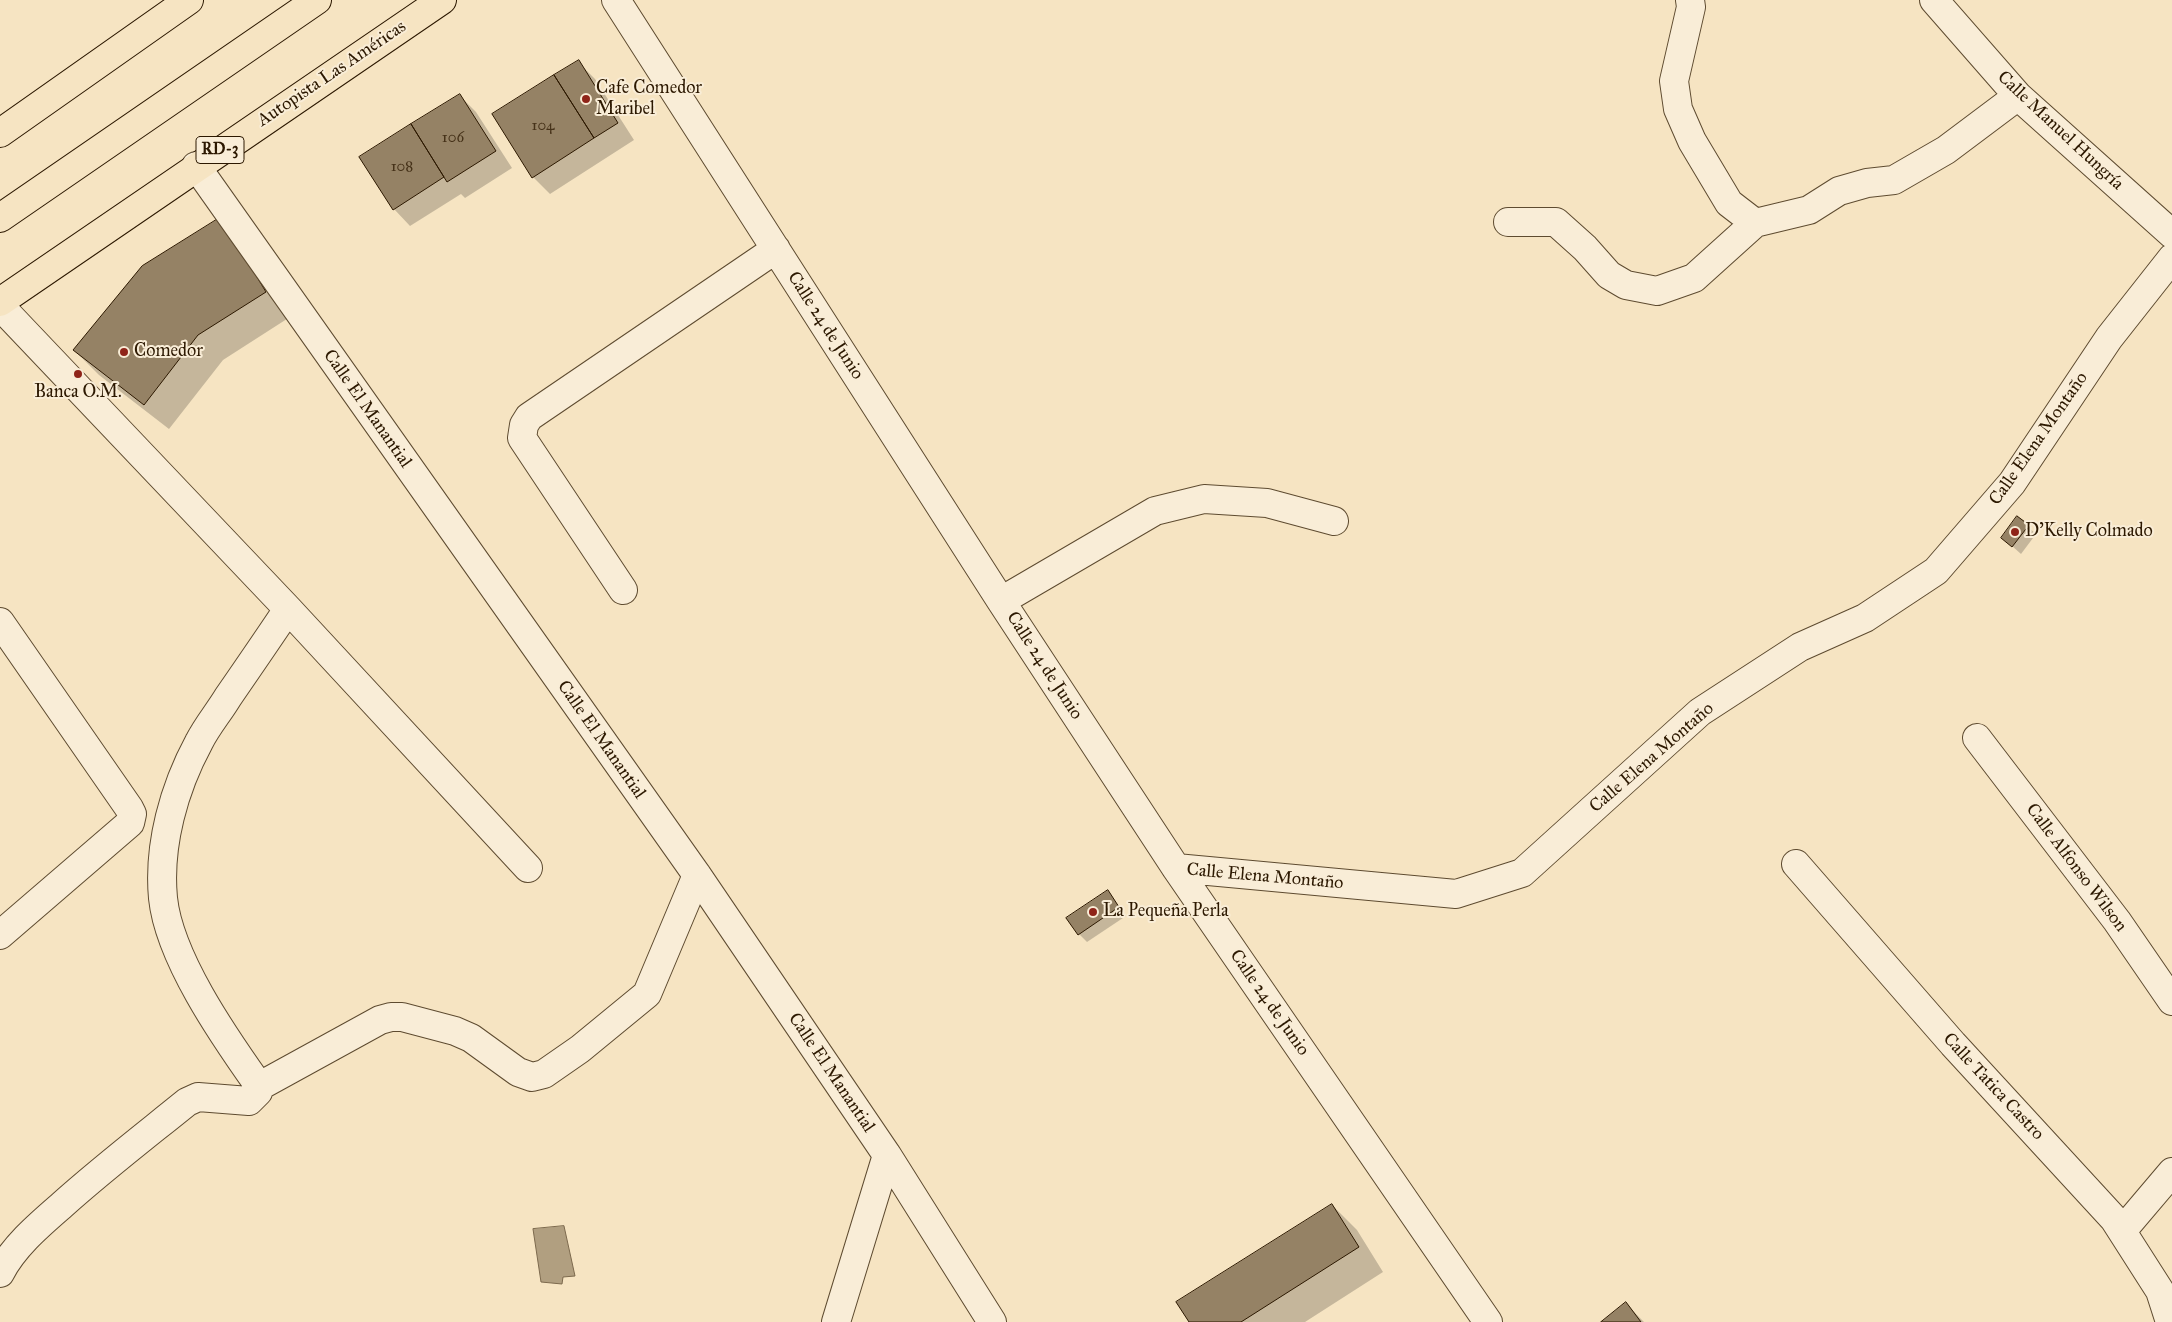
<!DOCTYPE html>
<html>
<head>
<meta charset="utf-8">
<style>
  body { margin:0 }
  canvas { display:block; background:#f6e4c2 }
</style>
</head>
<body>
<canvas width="2172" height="1322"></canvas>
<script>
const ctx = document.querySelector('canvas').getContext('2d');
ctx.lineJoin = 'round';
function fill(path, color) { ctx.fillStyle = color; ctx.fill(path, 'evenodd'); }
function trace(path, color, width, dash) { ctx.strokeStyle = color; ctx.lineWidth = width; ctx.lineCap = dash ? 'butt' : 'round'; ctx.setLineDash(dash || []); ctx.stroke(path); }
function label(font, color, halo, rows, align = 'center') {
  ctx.font = font + ' "IM FELL Great Primer",serif'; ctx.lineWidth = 4; ctx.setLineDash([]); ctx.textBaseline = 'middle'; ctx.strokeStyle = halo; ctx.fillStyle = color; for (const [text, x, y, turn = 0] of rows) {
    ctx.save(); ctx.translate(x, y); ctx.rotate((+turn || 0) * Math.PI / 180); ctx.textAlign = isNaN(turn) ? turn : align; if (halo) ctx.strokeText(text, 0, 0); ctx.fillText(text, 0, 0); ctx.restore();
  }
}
const water = new Path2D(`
  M564,1226l11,50 -12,1 -1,7 -21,-2 -8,-53z`);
fill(water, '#b19f80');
trace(water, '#7c694d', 1);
fill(new Path2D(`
  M578,62l17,17 39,61 -84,54 -17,-17z
  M459,95l17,17 36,56 -47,30 -4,-4 -51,32 -16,-17z
  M220,219l70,98 -67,43 -54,69 -70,-54 -25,-25z
  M2018,518l18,16 -15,20 -18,-16z
  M1107,891l19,25 -39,26 -8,-8z
  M1332,1205l25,25 26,42 -78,50h-114z
  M1626,1304l18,18h-41z`), '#0003');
const building = new Path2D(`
  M579,60l39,63 -24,15 -40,-63z
  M554,75l40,63 -62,40 -40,-64z
  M460,94l36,57 -49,31 -36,-58z
  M411,124l33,53 -51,33 -34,-53z
  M221,217l45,75 -68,43 -54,70 -71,-55 69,-84z
  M2017,516l12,9 -17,22 -11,-9z
  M1108,890l11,17 -41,28 -12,-17z
  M1332,1204l27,43 -118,75h-52l-13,-20z
  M1626,1302l15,20h-40z`);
fill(building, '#958265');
trace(building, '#2c1800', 1);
const minor = new Path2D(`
  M616,0l385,601 175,267 312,454
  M1690,0l1,7 -17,74 4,28 14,32 37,62 26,20 54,-13 30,-19 28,-8 27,-3 52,-30 72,-54
  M1934,0l84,96 154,138
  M196,166l501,709 190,280 105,167
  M1508,222h48l29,26 24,27 17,10 31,6 37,-13 61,-55
  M0,306l288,303 240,259
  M623,590l-101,-152 2,-13 5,-8 247,-168
  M1001,601l154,-90 49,-12 63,4 67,18
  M0,622l129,186 3,6 -2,9 -130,112
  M1977,738l140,183 55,80
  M1796,864l157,180 161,175 46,72 10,31
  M1176,868l280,26 66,-21 178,-161 100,-65 65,-29 71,-47 76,-88 97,-145 63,-80
  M258,1087l122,-67 11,-3h11l53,14 16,7 47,34 14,5 12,-3 36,-25 67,-55 50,-119
  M2122,1231l50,-59
  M0,1273c14,-27 39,-48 62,-68 40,-36 83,-69 125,-103l11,-5 51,4 9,-9 -1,-9c-34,-48 -88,-126 -94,-185 -5,-53 11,-110 36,-156 8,-16 20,-30 29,-45 20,-29 40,-58 60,-88
  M836,1322l51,-167`);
const highway = new Path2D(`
  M0,133l189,-133
  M0,218l317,-218
  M0,302l442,-302`);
trace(minor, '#5e4b30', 30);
trace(highway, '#2c1800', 30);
trace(minor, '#f9edd7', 28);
trace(highway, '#f6e4c2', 28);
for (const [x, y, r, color] of [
  [586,99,5,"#8f2418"],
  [124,352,5,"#8f2418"],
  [78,374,5,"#8f2418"],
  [2015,532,5,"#8f2418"],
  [1093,912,5,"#8f2418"]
]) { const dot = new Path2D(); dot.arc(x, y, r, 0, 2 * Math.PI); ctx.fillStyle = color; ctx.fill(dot); trace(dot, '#f9edd7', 2); }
label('15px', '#463219', null, [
  ["104",543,126],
  ["106",453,138],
  ["108",402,167]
]);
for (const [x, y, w] of [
  [220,150,48]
]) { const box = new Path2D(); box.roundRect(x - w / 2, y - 13.5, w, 27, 4); ctx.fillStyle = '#f9edd7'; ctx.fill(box); trace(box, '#2c1800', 1); }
label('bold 16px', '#2c1800', null, [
  ["RD-3",220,150]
]);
label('18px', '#2c1800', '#f9edd7', [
  ["Autopista Las Américas",332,74,-34],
  ["Calle Manuel Hungría",2060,131,43],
  ["Calle 24 de Junio",825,326,57],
  ["Calle El Manantial",367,409,55],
  ["Calle Elena Montaño",2039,439,-55],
  ["Calle 24 de Junio",1044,666,57],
  ["Calle El Manantial",601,740,55],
  ["Calle Elena Montaño",1652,758,-41],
  ["Calle Alfonso Wilson",2076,868,53],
  ["Calle Elena Montaño",1265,877,5],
  ["Calle 24 de Junio",1269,1003,55],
  ["Calle El Manantial",831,1073,56],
  ["Calle Tatica Castro",1993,1087,47]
]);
label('18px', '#2c1800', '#f9edd7', [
  ["Cafe Comedor",596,89],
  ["Maribel",596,110],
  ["Comedor",134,352],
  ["Banca O.M.",78,393,"center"],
  ["D'Kelly Colmado",2025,532],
  ["La Pequeña Perla",1103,912]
], 'left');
</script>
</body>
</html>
